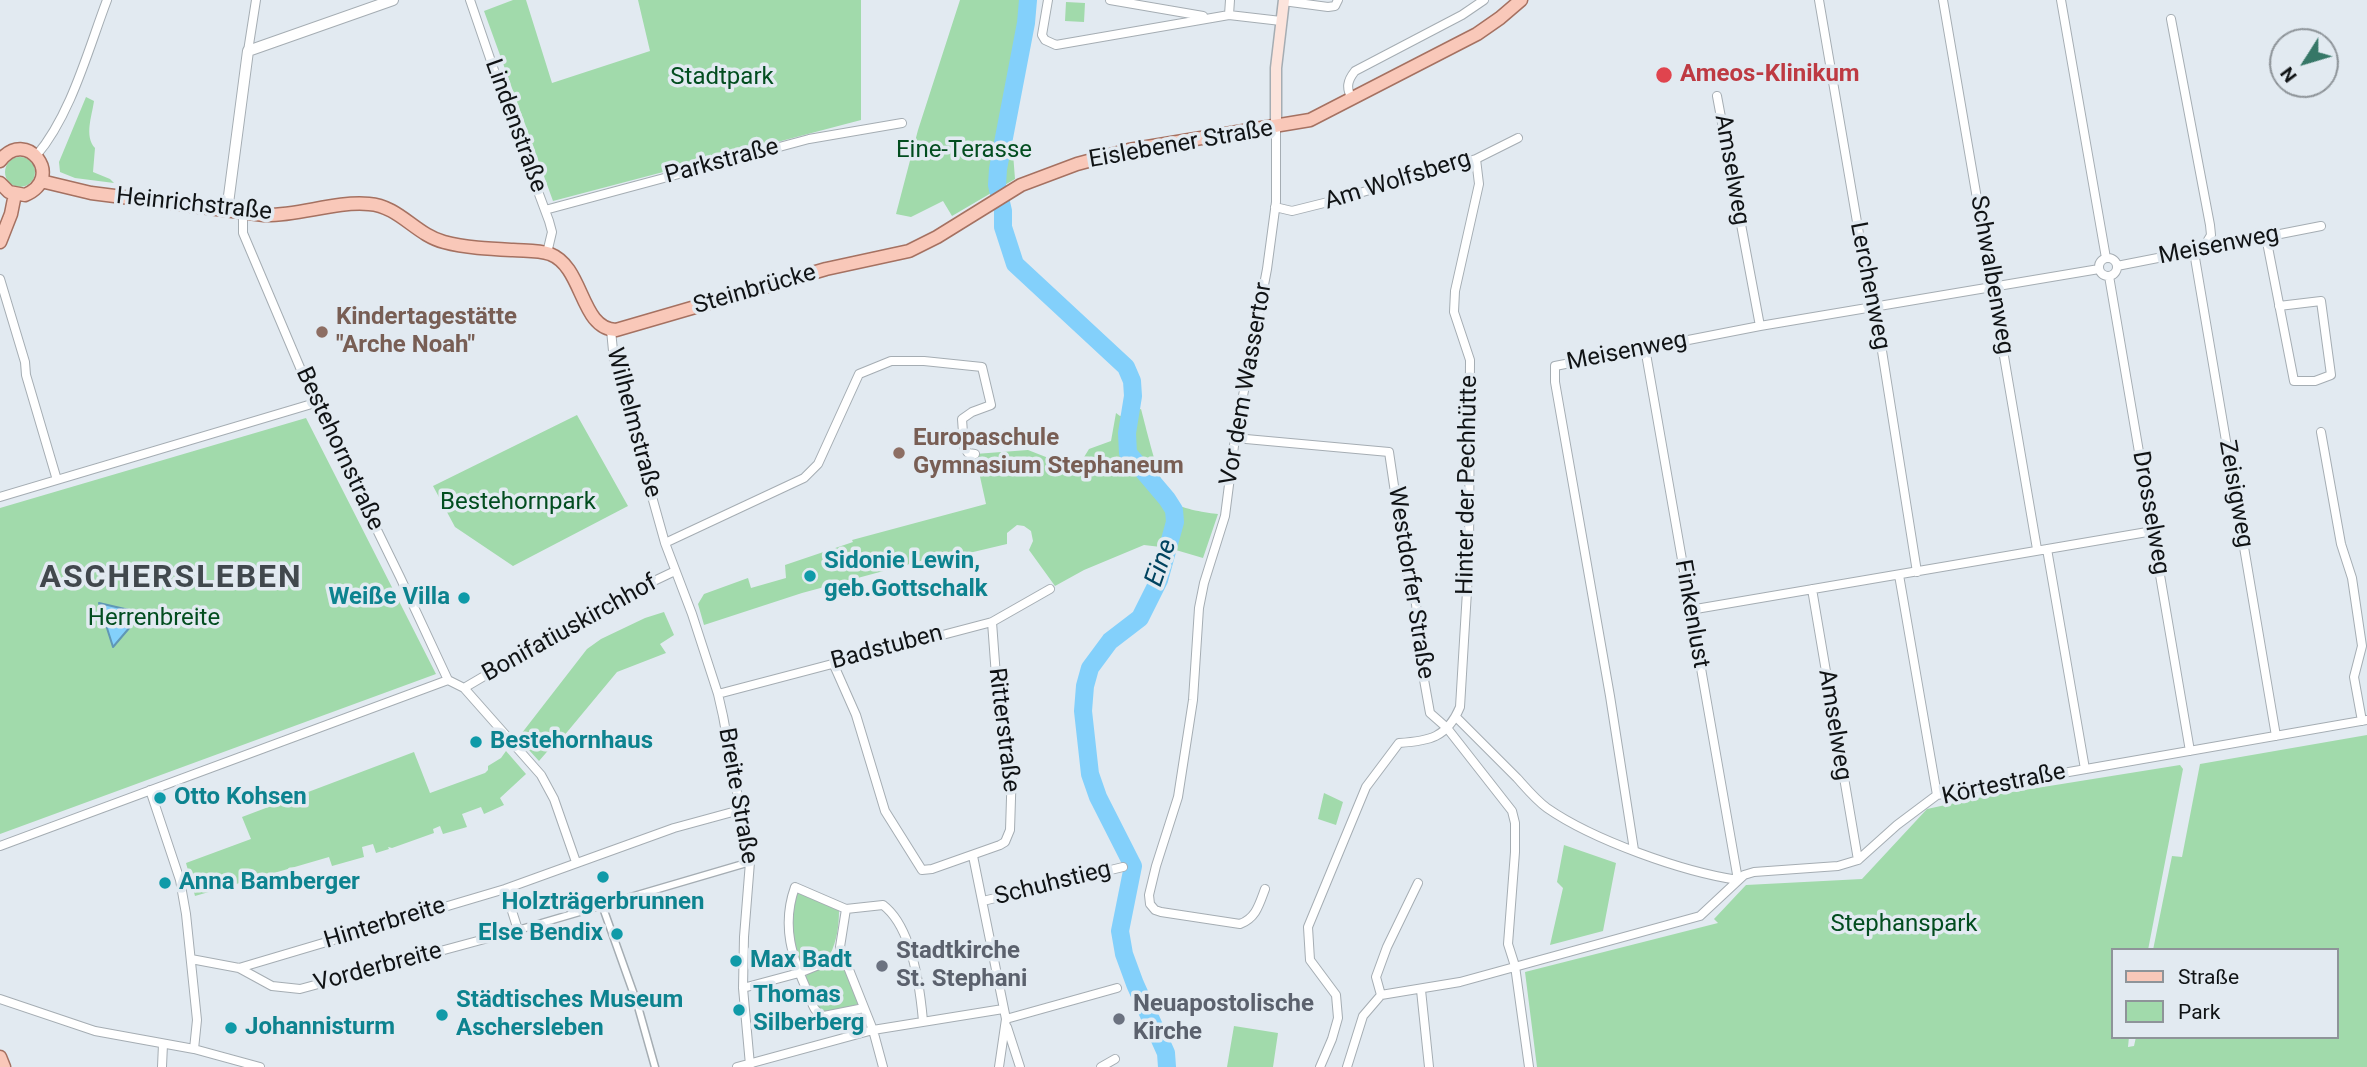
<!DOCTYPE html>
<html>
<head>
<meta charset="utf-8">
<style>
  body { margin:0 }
  #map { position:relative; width:2367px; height:1067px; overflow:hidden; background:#e2eaf1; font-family:Roboto,sans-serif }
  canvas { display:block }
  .legend { position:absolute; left:2111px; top:948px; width:228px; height:91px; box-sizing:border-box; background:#e2eaf1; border:2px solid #8e9499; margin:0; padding:9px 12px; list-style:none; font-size:21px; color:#101315 }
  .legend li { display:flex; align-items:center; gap:14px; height:35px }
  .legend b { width:35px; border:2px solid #8e9499 }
  .north { position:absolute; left:2269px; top:28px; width:70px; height:70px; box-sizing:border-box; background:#e2eaf1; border:2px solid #8e9499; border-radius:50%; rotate:233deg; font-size:19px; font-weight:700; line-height:28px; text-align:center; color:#101315 }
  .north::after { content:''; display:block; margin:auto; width:24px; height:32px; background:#367767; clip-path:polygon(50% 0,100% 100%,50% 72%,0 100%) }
</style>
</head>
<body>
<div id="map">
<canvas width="2367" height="1067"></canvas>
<ul class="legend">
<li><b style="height:9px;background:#f9c8b9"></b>Straße</li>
<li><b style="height:19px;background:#a1daab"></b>Park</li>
</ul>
<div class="north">N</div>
</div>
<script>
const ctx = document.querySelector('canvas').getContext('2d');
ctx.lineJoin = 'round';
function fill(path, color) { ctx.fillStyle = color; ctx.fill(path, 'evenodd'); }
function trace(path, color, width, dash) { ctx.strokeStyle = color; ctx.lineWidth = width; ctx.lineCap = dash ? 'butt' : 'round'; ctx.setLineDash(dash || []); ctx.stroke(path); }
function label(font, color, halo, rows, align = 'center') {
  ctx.font = font + ' Roboto,sans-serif'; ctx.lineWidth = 7; ctx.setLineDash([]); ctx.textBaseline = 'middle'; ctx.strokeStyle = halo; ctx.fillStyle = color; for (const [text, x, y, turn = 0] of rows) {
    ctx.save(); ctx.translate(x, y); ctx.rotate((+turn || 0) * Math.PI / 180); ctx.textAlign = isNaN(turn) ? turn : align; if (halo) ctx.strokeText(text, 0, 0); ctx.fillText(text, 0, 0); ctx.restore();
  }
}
fill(new Path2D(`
  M513,0h13l26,83 98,-32 -12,-51h223v120l-308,81 -69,-190z
  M960,0h73l-17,65 -6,50 5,64 -63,37 -9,-15 -32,16 -15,-3 22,-84z
  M1066,2l19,1 -1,19 -19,-1z
  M86,97l8,4c-2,15 -10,35 1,47l-2,24 17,7 4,4 -39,-5 -15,-6 -1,-10z
  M5 172a15 15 0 1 1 30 0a15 15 0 1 1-30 0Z
  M1141,409c5,18 20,84 33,94 8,6 34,10 44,11l-15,44 -34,-10 -25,-3 -60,25 -29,16 -26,-36 4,-9 -2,-10 -7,-5 -7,-1 -10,8v11l-38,9 -15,-1 -152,41 -98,32 -6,-21 6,-10 44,-16 3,10 35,-10 -1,-13 68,-23 -1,-2 134,-36 -11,-50 53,-4 46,18 7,-6 8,-13 22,-8 5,-28 4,3z
  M577,415l51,91 -115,60 -58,-39 -22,-41z
  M306,418l130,256 -436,160v-326z
  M664,612l10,23 -14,9 6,9 -49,19 -59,71 -6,3 -13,15 -21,-23 69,-89 14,-10 44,-21z
  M2367,735v332h-830l-12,-95 193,-49 -4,-4 32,-34 116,-6 65,-70 60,-13 193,-31 3,4 -35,181h-35v87h16l-1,10 6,-1 2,-9h201v-87h-184l19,-94 10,1 18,-93z
  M506,751l20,23 -26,24 4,7 -20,9 -3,-7 -19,7 5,13 -24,7 -3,-8 -7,3 1,4 -42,15 -4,-1 1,2 -13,4 -3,-9 -11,3 2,10 -32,9 -3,-9 -134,39 -9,-33 65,-24 -9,-22 172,-65 16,41 55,-20 3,-3v-4l13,-8z
  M1324,793l19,9 -7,23 -18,-6z
  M1564,845l52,18 -13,68 -53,14 13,-57 -6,-6z
  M797,891l42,19c0,16 -2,30 -9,45l-29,13 -7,-17 -4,-38z
  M823,967h11l13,4 12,33 -34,9 -7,-3 -13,-32 2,-4z
  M1234,1026l44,7 -5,34h-46z`), '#a1daab');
const water = new Path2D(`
  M99,603l43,10 -29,34z`);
fill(water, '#83d0fb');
trace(water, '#6097b6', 2);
trace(new Path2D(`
  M1028,0l-2,23 -28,146 -1,16 6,26v16l12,37 111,103 6,14 1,15 -6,37 1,20 39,46 7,11 1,12 -16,58 -19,38 -30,23 -20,27 -5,18 -2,25 7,63 8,23 35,69 -13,65 4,23 11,30 31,69 1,14`), '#83d0fb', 18);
const pedestrian = new Path2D(`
  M602,905l35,98 18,64
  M518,930l232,-68`);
const minor = new Path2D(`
  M470,0l37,108 42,113 3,11 -5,21
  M1048,0l-6,35 3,5 11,5 173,-30 52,6
  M1110,0l93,16
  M1819,0l50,292 7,21 41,259
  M1943,0l94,549
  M2061,0l45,258
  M1283,1l45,6 7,-1 3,-6
  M1229,15l1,-15
  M2171,19l39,206 1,10 -9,15
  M248,51l8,-51
  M1717,96l43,230
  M1352,99c-6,-11 -5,-18 3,-28l107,-56 22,-15
  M36,156c35,-41 52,-106 71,-156
  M1275,207l17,4 40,-10 144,-42 42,-21
  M545,210l264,-71 93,-16
  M243,213v20l72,170 85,174 48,103
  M2266,237l28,144h21l16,-6 -10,-74 -42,5
  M2194,252l82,484
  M2099 267a9 9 0 1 1 18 0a9 9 0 1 1-18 0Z
  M2117,266l204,-40
  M2109,276l81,475
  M0,279l25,83 1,13 31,105
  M611,330l3,31 51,182 27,71 26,80 5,22 27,146 -6,75 -1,51 7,77
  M2321,432l20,112 11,34 10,68 -8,31 8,44
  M1235,438l154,14 16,108 11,44 7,70 7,39 17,15 65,83 3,12v29l-7,92 7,22 14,101
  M0,497l315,-94
  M665,543l139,-65 14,-14 41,-90 32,-13h33l58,6 9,38 -19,7 -10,7 2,28 4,6 7,1
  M2047,549l38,220
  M1899,575l38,220
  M1812,589l46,271
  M1690,610l463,-79
  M833,663l23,52 29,96 37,59 10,-1 68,-24 5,-3 5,-12 2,-63 -15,-77 -5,-68
  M448,680l16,8 77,87 13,24 22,63
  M464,688l146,-86 65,-31
  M718,694l274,-72 58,-33
  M1456,717c20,20 40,40 61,61 9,10 19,22 30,30 46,32 136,64 191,72l-93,-532
  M150,790l30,90 6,34 11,106 -3,29
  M0,846l448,-166
  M1634,850l-24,-154 -55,-314v-16l205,-40 339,-57
  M973,856l33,163 -7,48
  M1265,889c-6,16 -9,29 -25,35l-79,-12 -6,-2 -5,-6 -1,-9 7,-29 22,-69 15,-97 6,-92 5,-25 21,-67 10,-78 32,-169 9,-67v-75
  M983,901l140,-34
  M846,909l37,-4c29,22 37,82 40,116
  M191,959l48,9 266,-79 169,-61 66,-18
  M239,968l33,18 28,3 218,-59 -13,-41
  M743,988l56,-15 44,-18
  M1421,990l8,77
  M1381,995l79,-13 240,-66 44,-41 10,-3 84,-6 20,-6 39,-35 40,-30 430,-75
  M1381,995l-5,-18 11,-30 31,-64
  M0,999l95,32 99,18 66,18
  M864,1008l-40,8c-10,-3 -12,-13 -15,-21 -17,-37 -28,-69 -14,-108l51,22 -6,38 33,83 10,37
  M1006,1019l111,-31
  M1007,1027l13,40
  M162,1067l1,-23
  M737,1067l136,-37 130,-21
  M1101,1067l14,-8
  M1320,1067l12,-28 6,-21 -2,-23 -26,-35 -2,-33 58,-140 33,-44c30,-2 48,-5 61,-36l9,-149 1,-198 -16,-48 1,-21 24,-107 -3,-25
  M1347,1067l16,-51 18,-21`);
const tertiary = new Path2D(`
  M227,211l21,-160 145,-51`);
const secondary = new Path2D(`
  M1276,127v-59l8,-68`);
const primary = new Path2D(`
  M0,161c26,-35 66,17 25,34l-16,-3 -9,-9
  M41,181l50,12 173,22c35,1 70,-14 105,-11 30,2 47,31 75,38 22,6 47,7 69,8 12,1 25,0 37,4 34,13 30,75 66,76l210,-61 83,-18 28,-14 84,-52 56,-21 52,-14 181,-30 167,-86 23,-16 21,-18
  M0,242l11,-28 4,-20
  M0,1057l4,10`);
trace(pedestrian, '#a5adb3', 9);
trace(minor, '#a5adb3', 10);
trace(tertiary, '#a5adb3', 12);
trace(secondary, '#a5adb3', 13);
trace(primary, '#a57161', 15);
trace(pedestrian, '#fff', 6);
trace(minor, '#fff', 8);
trace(tertiary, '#fff', 10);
trace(secondary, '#fce4dc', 10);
trace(primary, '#f9c8b9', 12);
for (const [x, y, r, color] of [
  [1664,75,9,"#e0444e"],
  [322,332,7,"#8d6e63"],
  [899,453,7,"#8d6e63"],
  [810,576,7,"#0f9aa8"],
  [464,598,7,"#0f9aa8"],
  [476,742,7,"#0f9aa8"],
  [160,798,7,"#0f9aa8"],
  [603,877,7,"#0f9aa8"],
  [165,883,7,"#0f9aa8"],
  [617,934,7,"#0f9aa8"],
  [736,961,7,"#0f9aa8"],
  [882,966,7,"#6b7280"],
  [739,1010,7,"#0f9aa8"],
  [442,1015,7,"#0f9aa8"],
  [1119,1019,7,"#6b7280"],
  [231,1028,7,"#0f9aa8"]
]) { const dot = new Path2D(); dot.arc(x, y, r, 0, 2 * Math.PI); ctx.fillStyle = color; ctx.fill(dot); trace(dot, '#e2eaf1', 2.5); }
label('bold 24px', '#be3a42', '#e2eaf1', [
  ["Ameos-Klinikum",1680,75]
], 'left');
label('24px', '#024d1f', '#e2eaf1', [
  ["Stadtpark",722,78],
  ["Eine-Terasse",964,151],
  ["Bestehornpark",518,503],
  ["Herrenbreite",154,619],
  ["Stephanspark",1904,925]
]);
label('24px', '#101315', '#e2eaf1', [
  ["Lindenstraße",515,126,70],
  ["Eislebener Straße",1181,145,-10],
  ["Parkstraße",722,162,-15],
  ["Amselweg",1731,170,80],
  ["Am Wolfsberg",1398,181,-17],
  ["Heinrichstraße",194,205,6],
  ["Meisenweg",2219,246,-11],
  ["Schwalbenweg",1991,275,80],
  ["Lerchenweg",1869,286,79],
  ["Steinbrücke",755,290,-16],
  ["Meisenweg",1627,352,-11],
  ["Vor dem Wassertor",1247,384,-80],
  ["Wilhelmstraße",633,423,75],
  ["Bestehornstraße",339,449,65],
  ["Hinter der Pechhütte",1468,485,-89],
  ["Zeisigweg",2235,494,80],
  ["Drosselweg",2150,513,80],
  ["Westdorfer Straße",1410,583,81],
  ["Finkenlust",1691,614,80],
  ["Bonifatiuskirchhof",570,629,-29],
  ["Badstuben",887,648,-15],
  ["Amselweg",1834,725,81],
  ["Ritterstraße",1003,730,83],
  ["Körtestraße",2004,785,-12],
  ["Breite Straße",737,796,80],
  ["Schuhstieg",1053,884,-14],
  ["Hinterbreite",385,924,-17],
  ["Vorderbreite",378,968,-15]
]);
label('bold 24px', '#785e54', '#e2eaf1', [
  ["Kindertagestätte",336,318],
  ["\"Arche Noah\"",336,346],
  ["Europaschule",913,439],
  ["Gymnasium Stephaneum",913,467]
], 'left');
label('bold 24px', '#0d838f', '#e2eaf1', [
  ["Sidonie Lewin,",824,562],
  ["geb.Gottschalk",824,590],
  ["Weiße Villa",450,598,"right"],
  ["Bestehornhaus",490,742],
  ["Otto Kohsen",174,798],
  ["Anna Bamberger",179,883],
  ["Holzträgerbrunnen",603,903,"center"],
  ["Else Bendix",603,934,"right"],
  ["Max Badt",750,961],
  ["Thomas",753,996],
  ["Silberberg",753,1024],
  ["Städtisches Museum",456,1001],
  ["Aschersleben",456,1029],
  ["Johannisturm",245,1028]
], 'left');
label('bold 24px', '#5b616d', '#e2eaf1', [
  ["Stadtkirche",896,952],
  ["St. Stephani",896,980],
  ["Neuapostolische",1133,1005],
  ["Kirche",1133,1033]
], 'left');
label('italic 26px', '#00435f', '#e2eaf1', [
  ["Eine",1162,563,-71]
]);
ctx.letterSpacing = '2px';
label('bold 32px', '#41484d', '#e2eaf1', [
  ["ASCHERSLEBEN",171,579]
]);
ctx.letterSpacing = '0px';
</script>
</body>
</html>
